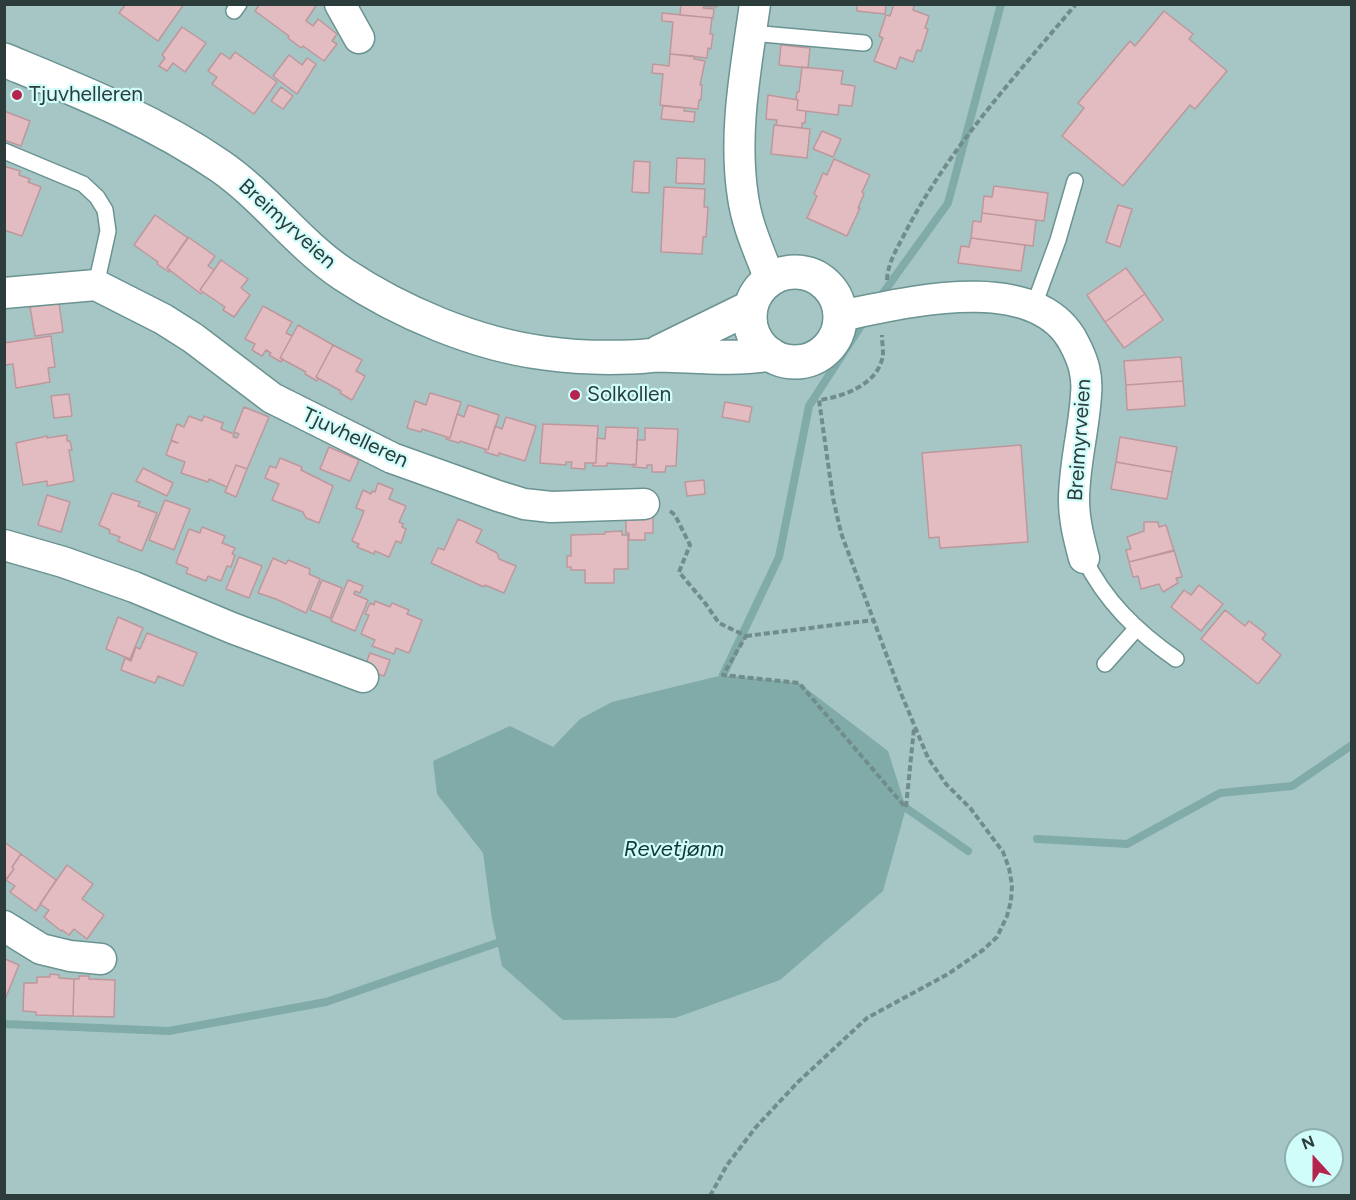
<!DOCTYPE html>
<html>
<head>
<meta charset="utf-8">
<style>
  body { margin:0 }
  #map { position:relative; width:1356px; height:1200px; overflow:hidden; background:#c3eeec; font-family:Figtree,sans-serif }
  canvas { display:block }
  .frame { position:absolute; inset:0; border:6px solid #2b3c3b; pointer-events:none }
  .north { position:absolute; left:1284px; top:1128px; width:60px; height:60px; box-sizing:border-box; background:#d0fcfa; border:2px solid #8eafae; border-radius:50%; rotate:339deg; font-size:16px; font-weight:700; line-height:24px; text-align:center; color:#2b3c3b }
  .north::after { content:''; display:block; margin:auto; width:21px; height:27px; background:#b5244f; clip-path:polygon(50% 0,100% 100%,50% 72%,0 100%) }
</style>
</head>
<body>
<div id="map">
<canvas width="1356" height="1200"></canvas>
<div class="frame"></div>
<div class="north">N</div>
</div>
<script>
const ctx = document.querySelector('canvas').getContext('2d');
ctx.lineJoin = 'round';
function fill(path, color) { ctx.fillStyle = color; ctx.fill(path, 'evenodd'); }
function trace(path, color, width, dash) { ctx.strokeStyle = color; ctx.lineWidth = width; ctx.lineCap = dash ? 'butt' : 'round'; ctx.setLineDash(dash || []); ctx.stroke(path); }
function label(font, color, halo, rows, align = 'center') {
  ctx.font = font + ' Figtree,sans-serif'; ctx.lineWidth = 4.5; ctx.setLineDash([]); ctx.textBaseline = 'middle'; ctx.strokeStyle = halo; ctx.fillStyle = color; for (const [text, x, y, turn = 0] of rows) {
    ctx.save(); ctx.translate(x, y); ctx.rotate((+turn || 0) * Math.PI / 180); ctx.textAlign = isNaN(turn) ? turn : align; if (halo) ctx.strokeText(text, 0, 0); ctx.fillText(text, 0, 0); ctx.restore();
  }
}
fill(new Path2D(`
  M5,5h1346v1190l-1346,1zM1296,1140h36v36h-36z`), '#a5c6c5');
fill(new Path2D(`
  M723,675l76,8 89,68 18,57 -23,83 -103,89 -105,38 -112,2 -61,-54 -10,-47 -9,-66 -46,-59 -4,-33 77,-35 43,21 27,-28 32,-17z`), '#80aba9');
trace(new Path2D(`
  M878,300l70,-97 53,-199
  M723,675l56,-118 30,-151 57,-88
  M906,808l62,43
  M1037,839l90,5 93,-51 72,-7 60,-41
  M4,1024l165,7 157,-29 171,-59`), '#80aba9', 8);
const building = new Path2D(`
  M126,4h58l-26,37 -39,-28z
  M260,4h57l-11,17 7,5 5,-7 19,15 -5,7 5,3 -13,17 -21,-15 -2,2 -13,-10 1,-2 -34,-25z
  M681,4h36v3l-13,-1 -1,2 11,1 -1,9 -33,-3z
  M857,4h29l-1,10 -28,-3z
  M894,4h16l4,2 -1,4 16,6 -4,12 3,1 -7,22 -4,-1 -4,12 -13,-5 -4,12 -22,-8 9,-23 -4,-2 7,-21 4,1z
  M1164,11l29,23 -4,5 38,32 -32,38 -5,-4 -67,81 -61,-50 22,-28 -6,-5 52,-62 5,5z
  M662,13l50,5 -2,16h3l-2,15 -3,-1 -1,10 -37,-4 3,-32 -11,-1z
  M182,27l24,16 -21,29 -12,-9 -6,8 -8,-5 6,-8 -3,-3z
  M781,45l29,3 -2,20 -29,-3z
  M235,52l42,30 -23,32 -42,-30 5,-7 -9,-6 13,-18 9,6z
  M670,54l24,2v3l11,2 -5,24h2l-1,15h-2l-1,9 -38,-4 3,-31 -11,-1 1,-9 16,2z
  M289,55l13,10 5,-7 9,6 -19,30 -24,-18z
  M802,67l41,4 -2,13 14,2 -3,20 -13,-1 -1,10 -41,-5 1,-10 -2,-1 1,-7h2z
  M281,87l12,9 -10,13 -12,-8z
  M768,95l30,5 -1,10 9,1 -1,12h-3v5l-26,-3 1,-5 -11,-1z
  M663,106l22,2 -1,3 11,1 -1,10 -33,-3z
  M4,111l26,10 -9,25 -17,-6z
  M774,125l36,4 -3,29 -36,-4z
  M822,131l19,8 -8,18 -20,-8z
  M677,158l28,1 -1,25 -28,-1z
  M834,159l36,16 -8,17 2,2 -6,14h2l-13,28 -40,-18 10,-22 -3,-2 9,-21 4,2z
  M634,161l16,1 -1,31 -17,-1z
  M7,167l13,4 -1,4 11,4 -2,3 13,5 -19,49 -18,-6v-61z
  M994,186l54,7 -4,28 -62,-8 2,-17 8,1z
  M664,187l41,2 -1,18h4l-2,30h-3l-1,17 -41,-2z
  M1118,205l14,4 -12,38 -14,-5z
  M982,213l54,7 -3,26 -62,-8 2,-17 8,1z
  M155,215l33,23 -21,30 3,2 -1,2 -12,-8 1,-2 -24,-17z
  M188,237l27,19 -7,10 6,4 -14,20 3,2 -2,2 -34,-26z
  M971,238l54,7 -4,26 -63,-8 3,-17 8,1z
  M221,260l27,19 -7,9 9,7 -16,22 -11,-7 2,-3 -25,-17z
  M1126,268l19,26 -40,28 -18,-27z
  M1145,294l18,26 -39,28 -19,-26z
  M59,303l4,29 -28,4 -5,-29z
  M263,306l29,16 -6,11 6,3 -12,22 3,1 -2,3 -12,-7 2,-2 -5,-3 -4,6 -10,-6 3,-6 -10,-5z
  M298,325l35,20 -17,32 2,1 -1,3 -12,-7 1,-2 -26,-14z
  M51,336l4,31 -7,1 2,14 -34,6 -3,-24 -9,1v-22z
  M333,345l29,15 -6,11 9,5 -13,24 -12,-7 1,-2 -25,-14z
  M1181,357l2,24 -57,4 -2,-24z
  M1183,381l2,25 -58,4 -1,-25z
  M430,393l31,9 -11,36 -28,-9 -1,3 -14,-4 8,-27 11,4z
  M69,394l3,22 -18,2 -3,-22z
  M725,402l27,5 -3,15 -27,-5z
  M468,405l31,10 -11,35 -28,-9 -1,2 -13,-4 1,-2 3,1 7,-24 7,3z
  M244,407l25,10 -22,52 -11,-4 -9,22 -18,-8 -1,3 -27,-9 4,-11 -19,-7 5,-14 7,2 -7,-3 6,-16 7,3 5,-11 13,5 2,-5 19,7 -2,6 13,5 -1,3 4,1 2,-4 -5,-2z
  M506,417l30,9 -11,35 -26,-8 -1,3 -13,-4v-3l3,1 7,-24 7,3z
  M543,424l55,2 -2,37h-11v6l-14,-1 1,-6h-6v3l-26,-2z
  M606,427l32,1 -2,37 -29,-2v3h-14v-3h3l1,-25 8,1z
  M645,428l33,1 -2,37h-10l-1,6h-13v-7h-5v3l-14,-1v-3l3,1 1,-25h8z
  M67,435v6h3l2,9h-3l5,31 -27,5v-5l-24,4 -7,-42 31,-7v2z
  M1120,437l57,10 -5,25 -56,-10z
  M1021,445l7,97 -88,6 -1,-11 -10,1 -7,-85z
  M329,447l30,13 -9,21 -30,-12z
  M280,458l22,9 -1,3 32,16 -14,37 -13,-5 -3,-6 -31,-12 7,-16 -14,-6 5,-12 6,2z
  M1116,462l56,10 -5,27 -56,-10z
  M236,465l11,4 -11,28 -11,-5z
  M143,468l30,15 -6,13 -31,-15z
  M704,480l1,14 -18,2 -2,-14z
  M378,483l15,6 -4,10 17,7 -7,16 4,2 -1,3 4,2 -5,14 -5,-2 -7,16 -14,-6 -1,3 -17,-7 2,-3 -7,-3 12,-30 -8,-3 7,-18 8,4 1,-3 3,1z
  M112,493l28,9 -2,4 19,7 -15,38 -24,-10 2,-4 -11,-4 1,-3 -11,-5z
  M47,495l23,7 -9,30 -23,-7z
  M165,500l25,9 -16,41 -25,-10z
  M626,516l27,1v16h-8v7h-16v-7h-3z
  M458,519l24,11 -6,12 21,11 2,6 17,7 -12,27 -19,-8 -1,2 -53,-24 7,-15 6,2z
  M1144,522h14l1,5 7,-2 8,26 -45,11 -3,-12 5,-1 -4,-12 17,-6z
  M202,527l23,9 -3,7 13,5 -3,6 3,1 -4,12 -4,-1 -6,15 -13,-5 -2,5 -20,-8 2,-5 -12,-5 13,-34 11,4z
  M622,531v4h6v34h-14v14h-29v-13h-14v-3h-4v-11h4v-21l34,-1v-2z
  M1174,550l8,27 -6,1 2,5 -15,9 -4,-8 -18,5 -3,-13 -5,1 -4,-15z
  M239,557l23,9 -13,32 -23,-9z
  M273,558l13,6 2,-4 22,9 -1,5 11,5 -14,34 -30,-14 -18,-6z
  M322,580l20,8 -12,30 -20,-8z
  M348,580l15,6 -3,7 -5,-2 -1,3 14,6 -13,31 -24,-10z
  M1199,585l24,19 -22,27 -30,-24 13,-17 7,5z
  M375,601l15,6 2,-4 17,7 -2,4 15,6 -13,33 -13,-5 -2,6 -22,-8 3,-6 -14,-6 8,-19 -4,-1 5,-11 4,2z
  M1225,610l20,16 4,-5 17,13 -4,5 19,16 -23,29 -57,-45z
  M118,617l25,11 -13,31 -24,-10z
  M147,633l50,20 -14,33 -25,-10 -3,7 -34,-13 4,-12 6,3 5,-14 4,2z
  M370,653l20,7 -6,16 -20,-7z
  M4,842l17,12 -9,13 2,2 -10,13z
  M21,854l35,26 -20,31 -26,-19 5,-6 -9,-6 8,-11 -2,-2z
  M67,865l26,19 -11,15 22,16 -17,24 -13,-10 -5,6 -7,-5 -1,1 -17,-14 5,-7 -9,-6z
  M5,959l14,6 -15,37v-41z
  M50,974l9,1v3l15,1 -1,37 -37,-1v-3l-13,-1 1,-28h13v-6h13z
  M79,976h10v3l26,1 -1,37 -41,-1 1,-37h5z`);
fill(building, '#e3bcc1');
trace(building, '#bd979c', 1.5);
const lane = new Path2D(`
  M234,11l5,-7
  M751,33l113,10
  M4,151l79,33 14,13 8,13 3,21 -12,54
  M1033,308l25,-68 17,-59
  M1084,558c21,43 53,74 92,101
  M1105,664l31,-35`);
const street = new Path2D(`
  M340,4l19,34
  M755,4c-9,64 -22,129 -12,193 4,29 17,56 27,83
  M4,293l92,-8 67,34 30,19 79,60 120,60 106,38 26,8 27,3 93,-3
  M840,316c64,-13 196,-47 234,27 9,17 14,32 12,52 -2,35 -12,70 -12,105 0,20 5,39 10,58
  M4,545l59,17 71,25 98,41 131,49
  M4,926l37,23 29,7 31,3`);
const secondary = new Path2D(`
  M4,60c75,31 149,60 216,106 45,31 77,77 123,108 57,38 132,70 201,79 28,4 58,5 86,4 11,0 21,-2 32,-2 36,1 73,5 108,-1
  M750 317a45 45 0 1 1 90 0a45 45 0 1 1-90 0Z
  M659,352l92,-45`);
trace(lane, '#6a9391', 18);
trace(street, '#6a9391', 33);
trace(secondary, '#6a9391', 36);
trace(new Path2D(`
  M887,280c1,-18 10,-31 18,-47 44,-85 110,-156 171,-229
  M670,511l5,4 15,30 -11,27 26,31 14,20 27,13 -23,39 76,8 107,125
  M746,636l128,-16
  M906,807l8,-79
  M710,1196l17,-31 29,-38 42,-45 69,-64 81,-44 35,-24 14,-13 10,-21 4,-15 1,-16 -3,-17 -6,-16 -32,-43 -25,-25 -18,-26 -28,-67 -59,-158 -8,-35 -14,-98c24,-3 61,-16 64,-46 0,-6 -1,-13 -1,-19`), '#708d8b', 4, [6, 3]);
trace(lane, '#fff', 15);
trace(street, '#fff', 30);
trace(secondary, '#fff', 33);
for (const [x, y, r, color] of [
  [17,95,6,"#b5244f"],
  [575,395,6,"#b5244f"]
]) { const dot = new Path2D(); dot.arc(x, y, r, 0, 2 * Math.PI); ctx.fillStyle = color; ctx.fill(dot); trace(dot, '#d0fcfa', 2); }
label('21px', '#2b3c3b', '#d0fcfa', [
  ["Tjuvhelleren",29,95],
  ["Solkollen",587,395]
], 'left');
label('21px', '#2b3c3b', '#d0fcfa', [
  ["Breimyrveien",287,224,42],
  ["Tjuvhelleren",355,438,25],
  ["Breimyrveien",1080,440,-86]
]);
label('italic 22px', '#0f3938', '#d0fcfa', [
  ["Revetjønn",674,850]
]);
</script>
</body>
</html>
